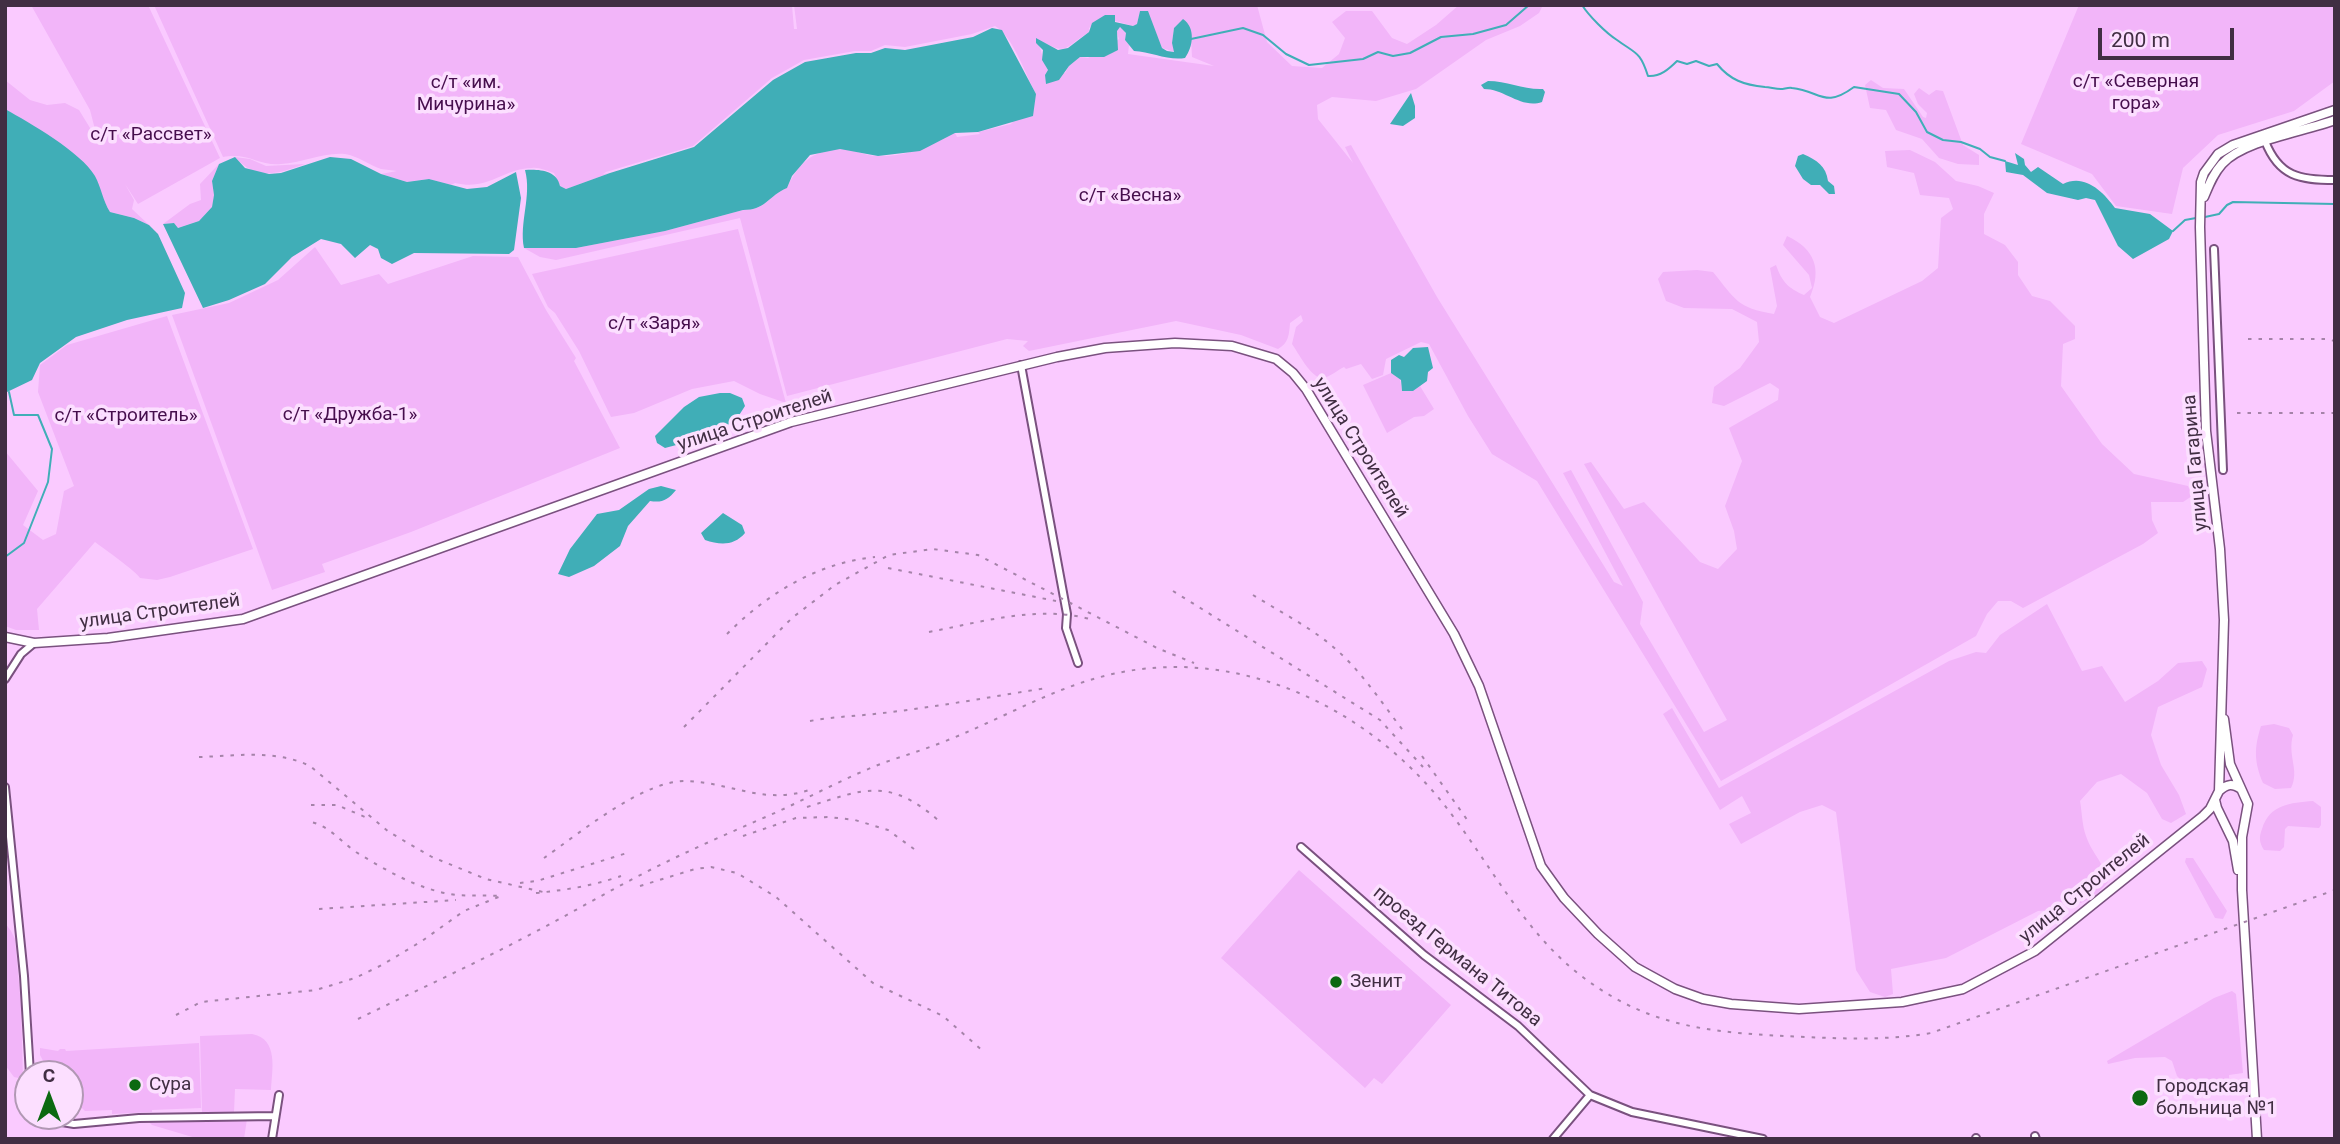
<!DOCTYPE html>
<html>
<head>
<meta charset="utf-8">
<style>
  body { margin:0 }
  #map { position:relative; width:2340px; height:1144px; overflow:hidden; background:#facaff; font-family:Roboto,sans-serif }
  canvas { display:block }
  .frame { position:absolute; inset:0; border:7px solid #412e43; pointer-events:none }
  .north { position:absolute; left:14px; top:1060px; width:70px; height:70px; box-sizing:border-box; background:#fcdfff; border:2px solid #b198b4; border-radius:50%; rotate:0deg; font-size:19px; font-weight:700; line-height:28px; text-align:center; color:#412e43 }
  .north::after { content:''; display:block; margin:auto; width:24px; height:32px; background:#0c6911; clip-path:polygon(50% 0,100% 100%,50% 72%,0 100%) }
  .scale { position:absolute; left:2098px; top:28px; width:136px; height:32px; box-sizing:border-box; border:4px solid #412e43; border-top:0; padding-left:9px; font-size:21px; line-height:24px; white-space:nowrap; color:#412e43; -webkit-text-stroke:5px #fcdfff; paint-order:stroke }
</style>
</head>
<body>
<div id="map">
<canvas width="2340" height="1144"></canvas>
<div class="frame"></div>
<div class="north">С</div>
<div class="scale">200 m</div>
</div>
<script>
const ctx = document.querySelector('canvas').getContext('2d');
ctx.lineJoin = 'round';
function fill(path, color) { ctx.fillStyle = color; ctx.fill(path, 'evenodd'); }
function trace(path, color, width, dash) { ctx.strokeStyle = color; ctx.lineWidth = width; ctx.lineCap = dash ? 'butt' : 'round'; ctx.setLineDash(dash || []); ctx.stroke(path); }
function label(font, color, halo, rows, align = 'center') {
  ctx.font = font + ' Roboto,sans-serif'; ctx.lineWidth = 7; ctx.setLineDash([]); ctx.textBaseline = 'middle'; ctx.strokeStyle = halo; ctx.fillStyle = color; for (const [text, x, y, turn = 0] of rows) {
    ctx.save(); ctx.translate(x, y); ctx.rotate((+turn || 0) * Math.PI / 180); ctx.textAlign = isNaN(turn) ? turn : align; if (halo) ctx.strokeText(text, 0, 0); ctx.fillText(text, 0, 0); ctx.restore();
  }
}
fill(new Path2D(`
  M31,5h117l72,153 -82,46 -13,-20 9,16 -2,9 17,16 -15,-7 -24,-6 -8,-14 -7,-22 -56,-46 -34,-21v-29l25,20 17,5 18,-2 14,7 19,31 -8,-31z
  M154,5h638l2,24h3l-3,-24h463l10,37 25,24 30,2 17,-14 6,-16 -13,-16 14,-11h26l20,27 15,6 29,-19 23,-20h84l-4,8 -19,13 -34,14 -70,49 -40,12 -44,-4 -15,8 1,14 35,44 -8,-16 6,-2 86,152 177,285 9,4 -60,-113 8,-3 72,132 -3,22 64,108 23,-12 -143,-256 7,-2 33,47 20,-7 56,60 18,7 19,-20 -3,-18 -9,-25 17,-45 -13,-33 49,-28 1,-11 -9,-6 -46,23 -12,-3 2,-16 26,-19 19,-26 -2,-20 -25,-13 -48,-1 -18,-7 -8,-22 5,-7 34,-2 16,2c22,27 24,36 61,42l3,-8 -7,-38 6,-3c6,17 12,23 28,30l8,-7 -3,-13 -26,-30 4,-9c28,13 35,33 23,61l10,20 14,6 88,-42 16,-13 3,-50 12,-9 -4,-11 -29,-3 -6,-22 -27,-6 -2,-16 25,-1 25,12 21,19 22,5 16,7 -10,21v20l21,11 13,17v13l14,21 18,5 25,25v13l-12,5 -2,42 41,58 32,30 54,12 4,10 -9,6h-32l1,18 6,13 -15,11 -120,64 -12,-7h-13l-11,13 -11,22 -255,145 -184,-300 -45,-27 -24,-38 -39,-72 -8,-2 -35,17 -3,16 -11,4 -11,-15 -15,5 -2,-2c-6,3 -14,10 -21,11 -12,1 -25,-26 -31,-34l4,-17 7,-6 -2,-6 -11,8c-1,11 -1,20 -12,26l-37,-14 -65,-14 -147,30 -6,-5 5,-5 -21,-2 -220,57 -47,-178 -184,42 -16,-3 -16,-9h52l89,-17 78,-21c23,0 25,-14 44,-22 11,-24 25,-38 53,-39 13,0 25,7 38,7 29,1 52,-10 77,-23l2,4 23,-3 -2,-2 33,-8 25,-30c-10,-18 -23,-58 -41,-68l-23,8 -67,13 -20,-2 -14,6h-16l-51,9 -32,18 -79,68 -87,26 -3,2 7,-1 -44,16 -6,-3 -6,-13c-7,-2 -15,-6 -22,-5 -31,1 -43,23 -77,15l-4,2 -22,-6 -22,3 -26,-8 16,-3c-5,-1 -11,-1 -16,-2 -12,-4 -23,-13 -36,-15 -22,-2 -42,9 -64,10 -22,2 -33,-12 -58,-7zM1140,11h7l15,37 13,4 -3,-9 2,-15 5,-4 12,15 1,18 22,9 -86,-12 1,-9 -4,-5 1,-7 -6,-6 -4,3 3,9 -31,19 -8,-1 -11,9 -4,7 -17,-3c-6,-11 -6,-20 -12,-32 32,18 25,12 53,-6v-4l16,-13h9l1,6 18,5 4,-2z
  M2079,5h256v76l-41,30 -76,24 -35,33 -11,46 -56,-8 -24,-32 -71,-30z
  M1871,80l12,8 21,1 19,28 3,1 1,-5 -9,-9 -4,-10 5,-6 10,7 7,-5 7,1 20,54 16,10v10l-21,-1 -19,-6 -17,-19 -26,-9 -10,-20 -16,-2 -5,-23z
  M235,157l15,2 16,7 39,-2c-27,10 -49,17 -70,-7z
  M219,164l-7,17 2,14 -2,12 -13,14 -21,7 -4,-5 -11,1 27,-20 11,-4 -1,-16z
  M738,229l48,174 -26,-9 -26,-13 -42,8 -58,24 -23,4 -32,-66 -24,-38 -7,-6 -16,-33z
  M315,247l26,38 38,-11 9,10 85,-28 45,1 28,53 30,48 -2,3 46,87 -209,84 -89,32 3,8 -53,18 -100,-275 57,-12 49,-23z
  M167,316l86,233 -83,28 -13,3 -17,-2c-4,-7 -36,-29 -45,-36l-58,67 2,21h-23l-11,-4v-175l33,40 -15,34 20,15 13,-6 8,-43 10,-5 -36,-94 2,-27 27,-20z
  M1391,373l9,6 2,12h11l7,-5 14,23 -10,7 -10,1 -27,16 -24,-48z
  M2047,604l35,67 20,-5 23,36 33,-21 20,-18 24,-2 5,8 -5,18 -44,20 -7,28 10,30 18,30 7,19 -15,9 -9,-4 -15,-26 -26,-19 -24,8 -17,19c2,11 2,24 6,35 6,18 18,26 22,46l-12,13 -15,8h-13l-15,7 -15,1 -92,47 -55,11 2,25 -8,3 -15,-5 -14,-22 -20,-158 -14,-7 -22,7 -59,32 -12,-20 22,-11 -9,-17 -22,14 -57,-96 9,-6 47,80 230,-127 27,-9 10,1 14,-18z
  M2274,724l15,4 4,7c-6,21 7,35 -2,53l-16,1 -12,-6c-9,-21 -9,-35 -2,-57z
  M2313,801l8,6v18l-2,3 -31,-2 -3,3 -1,18 -4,4 -16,-1c-5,-8 -5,-13 -2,-21 8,-25 28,-26 51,-28z
  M2186,858h7l34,53 -4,8 -8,-1 -30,-56z
  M1299,870l152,135 -69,79 -8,-6 -9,10 -144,-130z
  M5,923l6,8 4,8 6,66 2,74 -9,-2 -9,-12z
  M2232,991l4,3 7,79 -14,2 1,20 -17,-9 -30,-4 -6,-6 -5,-15 -7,-4 -30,1 -27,6 -1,-3 107,-63z
  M252,1034c27,5 20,36 19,56l-36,-1 -1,23 -32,1 -2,-77z
  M199,1043l2,65 -49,2v2l-40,2v-4l-27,1 -15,-15v-22h-20l-10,-19v-7l18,3 2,-2h5l1,2z
  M247,1119l-3,20h-45l-47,-14 -3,-3z`), '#f2b5f9');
fill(new Path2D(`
  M1140,11h8l14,37 5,3 7,1 -2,-9 2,-15 9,-9c13,9 10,28 2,39 -16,3 -34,-6 -51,-7l-9,-11 1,-7 -6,-6 -3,4 1,19 -14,7h-24l-11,9 -10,14 -13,4 -1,-9 3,-5 -6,-10 1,-10 -7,-7v-5l22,12 10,-2 21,-16 3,-9 13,-8h10v7l18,4 4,-2z
  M992,28l10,2 34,64 -3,22 -55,16 -23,1 -35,18 -42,5 -38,-7 -30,6 -18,21 -5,12c-19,8 -21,22 -44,22l-78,21 -89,17h-52c-5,-26 8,-52 1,-78 13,-1 32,0 35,16l6,3 44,-16 84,-26 79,-67 32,-18 51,-9h15l14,-5 20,2 68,-13z
  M1488,81c19,0 36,9 55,8l2,3 -3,10c-21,7 -37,-13 -58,-13l-3,-4z
  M1411,93l4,13v12l-12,8 -13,-2z
  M5,109c25,14 76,43 90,67 6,11 8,25 15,36l24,6 15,7 9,9 27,59 -3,15 -55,12 -51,17 -36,26 -8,17 -27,13z
  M2015,153l9,6 1,6 6,7 7,-5 25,17c21,-11 40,7 52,24l35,6 23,17 -4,8 -36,20 -15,-13 -23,-46 -9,-2 -8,2 -31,-7 -24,-18 -17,-3 -1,-11 13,4z
  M1803,154c14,6 23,12 25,27l6,5 1,8h-6l-9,-9h-9l-8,-6 -8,-13 3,-10z
  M235,157l10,11 24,6 12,-1 49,-16 21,2 30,15 26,8 22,-3 38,10 20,-2 29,-15 5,26 -7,52 -5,4 -95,-1 -22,11 -11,-6 -3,-9 -8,-4 -15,13 -14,-14 -20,-5 -29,18 -27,27 -36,16 -26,8 -40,-84 11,-1 4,5 21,-7 13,-14 2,-12 -2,-14 7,-17z
  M1428,347l5,21 -5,4 -1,9 -14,10h-11l-1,-11 -10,-7v-13l8,-5 5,2 9,-9z
  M720,393h10l12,5 3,8 -11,17 -20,5 -15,11 -34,9 -8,-5 -2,-7 29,-29 15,-10z
  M661,486l15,4c-8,10 -14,13 -26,11l-22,25 -8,20 -26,20 -25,11 -11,-3 12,-25 27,-35 22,-4 30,-21z
  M723,513l19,12 3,8c-11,13 -25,12 -40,7l-4,-7z`), '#40aeb7');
trace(new Path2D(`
  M1582,5c7,11 24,28 35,35 19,14 23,11 31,36 12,1 21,-7 29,-15l10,3 9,-3 13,5 8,-2c13,16 27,21 48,23 5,0 10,2 16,2 3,0 8,-2 11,-1 29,3 32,21 62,-1l45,7 17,18 11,20 16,8 18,2 19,7 10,8 15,4
  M1191,39l52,-11 20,7 23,19 23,11 54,-6 15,-7 15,4 17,-3 31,-16 32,-3 33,-9 23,-20
  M2205,217l14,-3 8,-9 6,-3 102,2
  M2173,231l12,-11 11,-2
  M5,557l19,-14 24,-61 4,-33 -14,-34h-24l-5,-23`), '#40aeb7', 2);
const minor = new Path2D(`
  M2265,141c14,36 35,39 70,39
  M2214,249l9,221
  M1021,365l46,249 -1,14 12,35
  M5,679l16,-25 13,-11
  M5,787l19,189 6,98
  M1301,847l123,108 94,71 72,69 42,17 131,27
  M45,1116l5,4 24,4 65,-6 136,-2
  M2035,1136l1,3
  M272,1139l7,-44
  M1553,1139l37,-44
  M1976,1139v-1`);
const major = new Path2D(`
  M2204,197c5,-12 9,-23 18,-33 22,-24 81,-32 113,-44
  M5,637l29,6 74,-5 135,-19 548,-197 266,-65 48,-9 70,-5 57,3 44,13 17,14 13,16 148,245 25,52 62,180 23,32 34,36 37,33 40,22 28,10 28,5 68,5 103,-7 61,-13 72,-38 168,-135 7,-7 9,-18 5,-171 -4,-71 -14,-118 -6,-204 1,-45 3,-9 14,-19 15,-9 102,-35
  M2224,719l6,45 18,40 -6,33v53l15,249
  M2219,791c8,-7 13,-8 22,-2
  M2215,800l2,8 16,33 5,29`);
trace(minor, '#7a517f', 10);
trace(major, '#7a517f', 11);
trace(minor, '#fff', 6);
trace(major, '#fff', 8);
trace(new Path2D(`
  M2248,339h77l10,2
  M2237,413h98
  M888,568l168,33
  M1173,591l207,129 43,47
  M1253,595c29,18 61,34 86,57 26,24 45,54 66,81
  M929,632c53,-10 108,-27 161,-13
  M727,634c41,-41 90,-71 148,-77
  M810,721c27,-5 54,-5 81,-9 52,-6 104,-16 156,-24
  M684,727l108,-109 43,-33 54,-30 44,-6 45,6 179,93 37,15
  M1422,756l46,65
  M199,757c37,-1 76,-8 111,9l79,66 43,25 54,22 57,13
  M311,805h26l28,12
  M807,807c57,-18 81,-30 131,13
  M743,836l53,-18 33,-1 26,3 33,10 26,19
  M544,858c36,-25 100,-79 144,-77 43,2 77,24 121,9
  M520,883l17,-2 90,-28
  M640,886l55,-17 16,-2 26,6 39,24 97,86 70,33 41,36
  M536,893c30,-3 56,-7 85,-17
  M319,909l137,-9
  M176,1015l25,-13 115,-12 39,-12 27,-13 40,-24 42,-30 37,-15c-15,-1 -30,0 -45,-1 -37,-5 -69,-24 -100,-43 -16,-11 -27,-26 -45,-30
  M358,1019c59,-29 119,-56 177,-87 40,-21 79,-44 119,-64 40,-20 82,-38 123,-56 35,-16 70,-35 106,-49 20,-7 40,-13 60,-21 84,-33 141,-76 237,-75 107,2 206,61 269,144 43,56 77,124 135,167 71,53 137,55 222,59 43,2 83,3 125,-4l404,-143`), '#a583a9', 2, [3.5, 7]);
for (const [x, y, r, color] of [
  [1336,982,7,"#0c6911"],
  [135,1085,7,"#0c6911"],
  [2140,1098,9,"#0c6911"]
]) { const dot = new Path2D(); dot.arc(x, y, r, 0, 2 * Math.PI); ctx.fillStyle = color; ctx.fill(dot); trace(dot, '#fcdfff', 2.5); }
label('19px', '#460e4d', '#fcdfff', [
  ["с/т «Северная",2136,82],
  ["гора»",2136,104],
  ["с/т «им.",466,83],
  ["Мичурина»",466,105],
  ["с/т «Рассвет»",151,135],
  ["с/т «Весна»",1130,196],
  ["с/т «Заря»",654,324],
  ["с/т «Дружба-1»",350,415],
  ["с/т «Строитель»",126,416]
]);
label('19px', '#412e43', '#fcdfff', [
  ["улица Строителей",755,421,-18],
  ["улица Строителей",1360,448,58],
  ["улица Гагарина",2196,463,-95],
  ["улица Строителей",160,612,-8],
  ["улица Строителей",2085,889,-39],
  ["проезд Германа Титова",1457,957,39]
]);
label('19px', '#412e43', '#fcdfff', [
  ["Зенит",1350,982],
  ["Сура",149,1085],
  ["Городская",2156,1087],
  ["больница №1",2156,1109]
], 'left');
</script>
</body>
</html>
